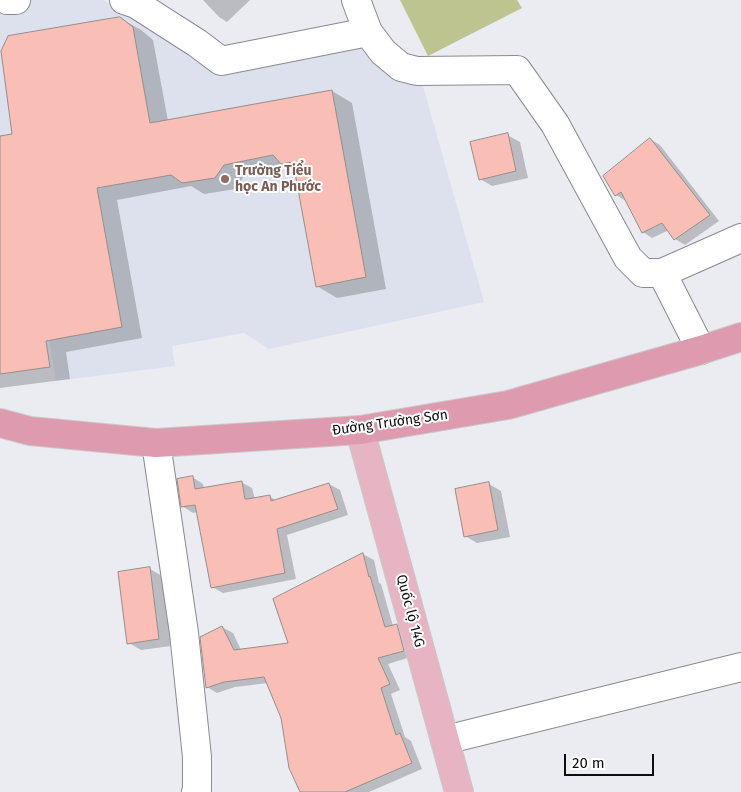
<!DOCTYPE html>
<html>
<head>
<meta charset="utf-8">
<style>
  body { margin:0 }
  #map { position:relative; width:741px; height:792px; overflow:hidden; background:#eaecf2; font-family:"Fira Sans",sans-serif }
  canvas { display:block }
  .scale { position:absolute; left:564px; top:754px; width:90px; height:22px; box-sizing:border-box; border:2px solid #0d0d0f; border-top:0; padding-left:6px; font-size:15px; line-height:18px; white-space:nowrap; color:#0d0d0f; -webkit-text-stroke:4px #fff; paint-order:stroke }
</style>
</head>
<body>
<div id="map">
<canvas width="741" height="792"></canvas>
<div class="scale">20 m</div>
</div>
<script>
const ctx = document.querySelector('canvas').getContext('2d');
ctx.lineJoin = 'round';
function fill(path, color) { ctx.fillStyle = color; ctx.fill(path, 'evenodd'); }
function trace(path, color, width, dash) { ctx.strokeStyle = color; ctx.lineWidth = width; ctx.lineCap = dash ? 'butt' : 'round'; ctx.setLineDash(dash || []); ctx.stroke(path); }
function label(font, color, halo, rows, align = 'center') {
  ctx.font = font + ' "Fira Sans",sans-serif'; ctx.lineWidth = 4; ctx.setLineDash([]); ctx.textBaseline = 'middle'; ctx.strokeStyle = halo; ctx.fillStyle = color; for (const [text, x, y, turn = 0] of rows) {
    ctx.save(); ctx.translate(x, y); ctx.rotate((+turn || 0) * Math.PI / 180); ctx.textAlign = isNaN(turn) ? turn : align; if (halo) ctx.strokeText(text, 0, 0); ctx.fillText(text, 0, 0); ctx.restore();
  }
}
fill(new Path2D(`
  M6,0h97l119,67 145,-27 54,39 63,223 -215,47 -25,-16 -72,13 3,20 -119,15 -17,-101 -39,5v-283z`), '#dde1ed');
fill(new Path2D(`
  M400,0h117l5,8 -94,48z`), '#bec48f');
fill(new Path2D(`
  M203,0h47l-23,22 -8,-5z
  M120,18l21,12 12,10 15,81 164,-30 20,12 34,186 -49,9 -20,-12 -21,-114 -7,-5 -45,9 -8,13 -32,5 -13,-8 -74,14 25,138 -76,14 4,27 -70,9v-251l13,-2z
  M507,135l13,7 8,36 -36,8 -12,-7z
  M650,139l10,6 59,76 -34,24 -10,-6 -6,-9 -17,8 -9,-6 -17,-31 -10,-6z
  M192,477l11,7 1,4 37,-6 11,6 3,11 14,-3 8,5 52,-17 11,6 8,25 -61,20 9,44 -73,14 -11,-6 -15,-75 -4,1 -11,-7z
  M489,484l12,7 9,46 -33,6 -12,-7z
  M363,554l11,6 5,23 2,1 12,42 4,-1 10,6 7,25 -26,8 12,26 -9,4 14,43 6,4 11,28 -53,23h-67l-20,-74 -14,-35 -33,4 -18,6 -10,-6 15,-60 11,6 8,17 49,-6 -16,-44z
  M150,569l12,7 9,70 -30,4 -12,-7z`), '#0003');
const building = new Path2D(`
  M120,17l13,10 17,96 182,-33 34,187 -50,10 -23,-125 -12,2 -8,-9 -49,10 -9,13 -33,5 -11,-8 -74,13 25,139 -76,14 4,26 -50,7v-238l12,-2 -11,-83 7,-15z
  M508,133l8,38 -37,9 -9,-38z
  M650,138l60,77 -36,25 -12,-17 -20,10 -21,-41 -6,4 -12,-20z
  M193,476l2,13 47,-8 3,18h2l23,-4 1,6 58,-18 9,26 -61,20 8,44 -74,15 -16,-83 -14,2 -4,-28z
  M489,482l9,48 -34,7 -9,-48z
  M363,553l6,24 1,-1 15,51 12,-3 7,27 -26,7 12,26 -9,4 15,47 4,-2 12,30 -67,29h-45l-11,-24 -8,-50 -17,-41 -40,5 -18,6 -6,-51 22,-11 12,24 54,-7 -15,-44z
  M150,567l9,72 -32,5 -9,-72z`);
fill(building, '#f9beb5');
trace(building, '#958e8d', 1);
const minor = new Path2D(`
  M7,0h9
  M124,0l12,4 61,39 24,18 147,-29
  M356,0l12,32 15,20 18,15 16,4 100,-1 38,54 73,134 15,15h19l39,77
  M662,273l79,-35
  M156,443l28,190 13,124v33l-1,2
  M445,740l296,-73`);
const primary = new Path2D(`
  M360,430l99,362`);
const trunk = new Path2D(`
  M0,423l30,8 126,12 204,-13 148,-25 193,-55 40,-13`);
trace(minor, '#8a8b90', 30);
trace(primary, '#cacaca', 30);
trace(trunk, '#cacaca', 30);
trace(minor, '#fff', 28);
trace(primary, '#e6b4c3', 28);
trace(trunk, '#de9baf', 28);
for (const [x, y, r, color] of [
  [225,179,5,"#8d6e63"]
]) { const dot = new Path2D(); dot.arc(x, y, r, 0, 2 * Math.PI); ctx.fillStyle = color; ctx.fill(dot); trace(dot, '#fff', 2); }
label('bold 14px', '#785e54', '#fff', [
  ["Trường Tiểu",235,171],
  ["học An Phước",235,187]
], 'left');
label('14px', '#0d0d0f', '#fff', [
  ["Đường Trường Sơn",390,423,-8],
  ["Quốc lộ 14G",410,611,75]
]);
</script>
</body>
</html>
